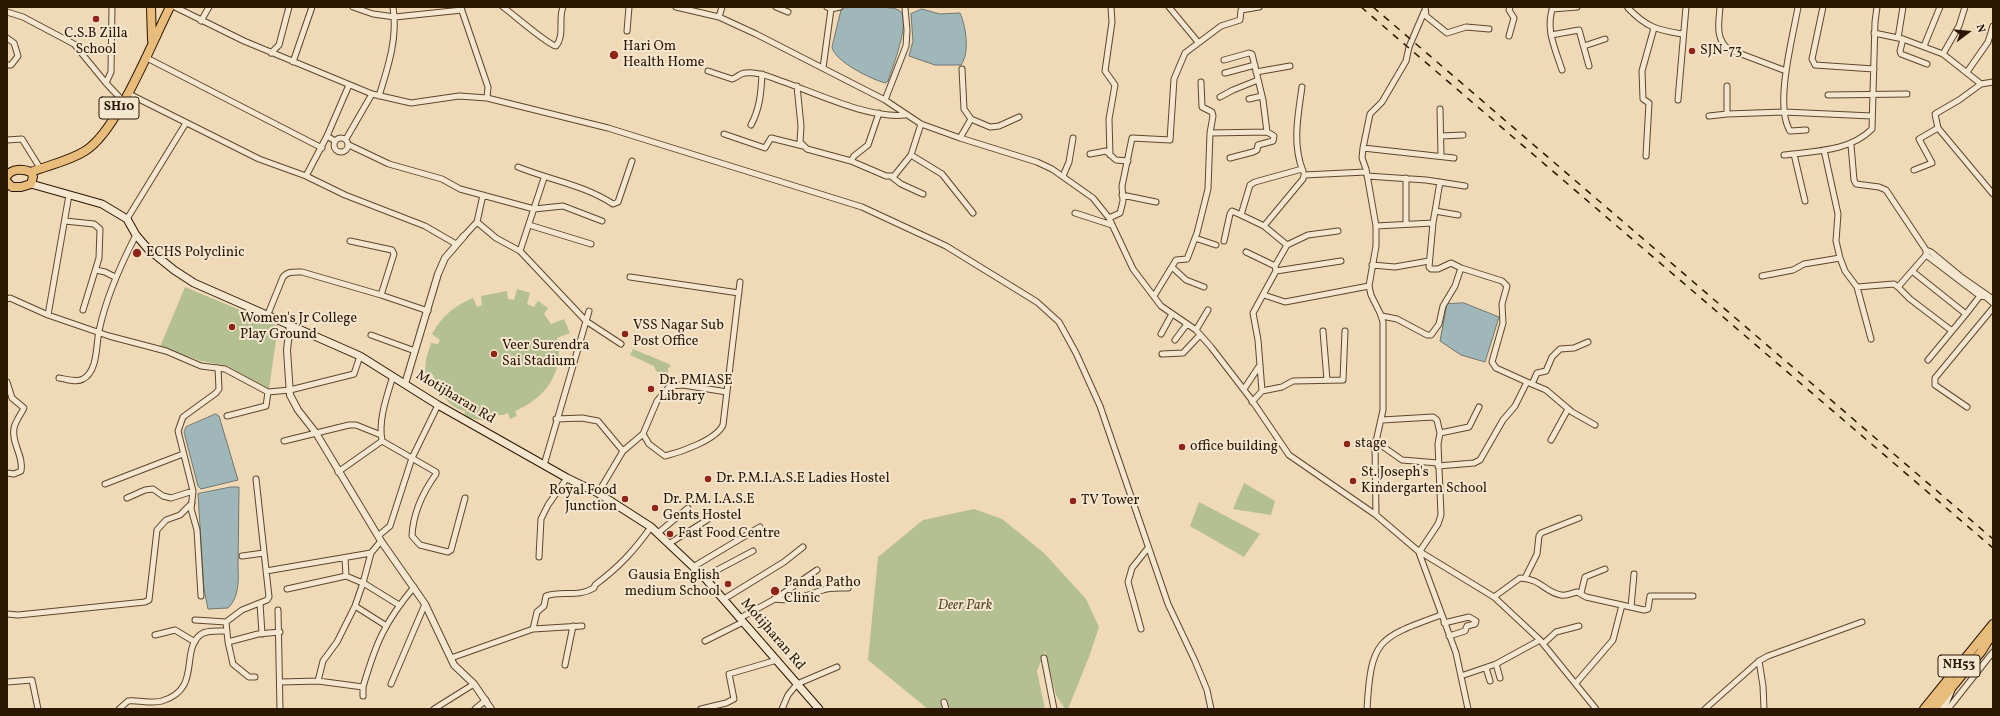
<!DOCTYPE html>
<html>
<head>
<meta charset="utf-8">
<style>
  body { margin:0 }
  #map { position:relative; width:2000px; height:716px; overflow:hidden; background:#efd9b6; font-family:Vollkorn,serif }
  canvas { display:block }
  .frame { position:absolute; inset:0; border:8px solid #2b1600; pointer-events:none }
  .north { position:absolute; left:1948px; top:12px; width:40px; height:40px; -webkit-text-stroke:3px #f5e6d0; paint-order:stroke; rotate:74deg; font-size:11px; font-weight:700; line-height:16px; text-align:center; color:#2b1600 }
  .north::after { content:''; display:block; margin:auto; width:14px; height:18px; background:#2b1600; clip-path:polygon(50% 0,100% 100%,50% 72%,0 100%) }
</style>
</head>
<body>
<div id="map">
<canvas width="2000" height="716"></canvas>
<div class="frame"></div>
<div class="north">N</div>
</div>
<script>
const ctx = document.querySelector('canvas').getContext('2d');
ctx.lineJoin = 'round';
function fill(path, color) { ctx.fillStyle = color; ctx.fill(path, 'evenodd'); }
function trace(path, color, width, dash) { ctx.strokeStyle = color; ctx.lineWidth = width; ctx.lineCap = dash ? 'butt' : 'round'; ctx.setLineDash(dash || []); ctx.stroke(path); }
function label(font, color, halo, rows, align = 'center') {
  ctx.font = font + ' Vollkorn,serif'; ctx.lineWidth = 4; ctx.setLineDash([]); ctx.textBaseline = 'middle'; ctx.strokeStyle = halo; ctx.fillStyle = color; for (const [text, x, y, turn = 0] of rows) {
    ctx.save(); ctx.translate(x, y); ctx.rotate((+turn || 0) * Math.PI / 180); ctx.textAlign = isNaN(turn) ? turn : align; if (halo) ctx.strokeText(text, 0, 0); ctx.fillText(text, 0, 0); ctx.restore();
  }
}
fill(new Path2D(`
  M185,287l93,39 -9,63 -42,-23 -26,-5 -41,-14z
  M517,289l13,4 -3,11 7,3 4,-6 10,7 -4,6 7,10 13,-5 6,14 -13,5 1,4 5,-1 2,9 -6,1c0,29 -18,49 -44,60l2,5 -7,3 -2,-6 -5,2h-17l-1,6 -21,-4 1,-6c-18,-4 -26,-20 -32,-36h-8l1,-16 5,-16 7,1 2,-4 -8,-6c10,-18 22,-28 41,-36l4,9 5,-2 -1,-9 26,-5 1,8 6,1z
  M633,349l36,15 2,3 -3,1v8l-7,-5 -2,2 -3,-2 -2,-5 -24,-11z
  M1244,483l31,18 -4,14 -38,-6z
  M1199,502l61,32 -16,23 -54,-31z
  M974,509l28,10 42,34 42,46 13,28 -10,30 -21,52h-3l-9,-14 -11,-44 -8,20 8,38h-117l-60,-49 10,-103 45,-37z`), '#b4c092');
const water = new Path2D(`
  M880,7c5,1 17,0 21,5 9,11 -9,57 -13,69l-2,2c-14,-3 -52,-22 -54,-36l9,-37 2,-2z
  M922,9l18,5 20,-1c6,13 10,40 1,52h-26l-26,-9 4,-15 -2,-27z
  M1464,303l35,14 -14,45 -24,-7 -21,-14 7,-37z
  M216,414l3,2 19,64 -37,9 -3,-3 -14,-54 2,-5z
  M231,487h8l-1,81c1,14 0,31 -10,40l-20,1 -4,-20 -6,-95z`);
fill(water, '#a0b7ba');
trace(water, '#717770', 1);
const minor = new Path2D(`
  M175,7l69,34 128,53 39,9 48,-7 28,2 121,30 254,79 84,39 91,56 22,20 17,31 24,53 68,198 27,57 12,29 4,19
  M353,7l20,7 22,3 67,-7
  M503,7c10,7 45,38 53,39 9,-11 2,-27 7,-39
  M676,7l43,10 37,17 129,66 36,24 39,14 77,24 15,7 41,29 16,20 24,51 28,37 35,24 15,17 40,52 38,56 87,60 41,35 77,47 46,43 56,69
  M776,7l12,5
  M827,7l4,2 9,-2
  M1169,7l29,35
  M1425,7l1,9 21,17 19,-6 23,2
  M1553,7c-8,22 2,41 9,63
  M1720,7c-1,15 -5,31 8,42l58,22
  M1798,7c-5,30 -24,98 -8,124l16,-1
  M1823,7l-11,52 3,6 59,4
  M461,8l27,79 -1,11
  M1628,8c18,19 29,22 54,26
  M1552,9l25,-2
  M7,12l16,5 51,27 32,39 17,18
  M719,17l3,-10
  M201,21l8,-14
  M627,31l2,-24
  M1874,33l29,6 40,15 38,30
  M1551,35l28,-5 10,36
  M1509,36l5,-18 -5,-8 1,-3
  M7,38l7,5 4,13 -7,9h-4
  M1898,38l5,-31
  M1903,39l-3,12 1,3 26,10
  M1584,46l21,-7
  M1924,46l16,-39
  M271,53l8,-8 10,-38
  M1943,54l16,-28 6,-19
  M145,57l177,91
  M293,62l19,-55
  M823,68l8,-59
  M962,69l2,40 7,10 19,8 9,-1 20,-9
  M708,71l24,8c5,-1 8,-6 13,-6 13,-2 27,5 39,9 34,12 86,37 121,33
  M1256,72l34,-6
  M1967,72l21,-30 5,-16
  M1225,73l30,-8
  M1993,82l-12,2 -22,16 -24,14 3,14 55,66
  M106,83l5,-11 1,-65
  M797,86l4,40 -1,16 7,7 44,12 35,15h8l17,-21 10,-31
  M1727,86v28l57,-2 88,4
  M1302,87c-4,28 -10,58 1,84
  M127,93l132,66 47,17 39,19 80,31 31,18
  M1828,95l79,-1
  M379,96c9,-29 19,-58 14,-89
  M1220,97l13,-7 25,-10
  M1249,99l13,-3
  M885,100l21,-54 1,-16 -2,-22
  M1678,100l8,-93
  M1440,109l1,47
  M1709,116l18,-2
  M751,125c9,-17 10,-32 11,-51
  M1210,133l57,-1 -4,-32 -11,-46 -3,-1 -25,7
  M724,134l41,14 6,-10 32,8
  M1441,136l22,-1
  M334 145a7 7 0 1 1 14 0a7 7 0 1 1-14 0Z
  M960,138l11,-19
  M346,139l26,-45
  M7,140l15,-1 18,29
  M335,141l-8,-5 22,-51
  M349,145l40,19 53,15 18,10 74,20 29,-3 39,15
  M1851,145l3,35 2,4 23,3 7,3 40,60v5l54,41 6,1 7,6
  M1363,148l91,10
  M1824,150l14,64 -2,27 4,17 5,13 12,16 14,52
  M1090,154l16,-3 10,9 12,1
  M1794,154l11,47
  M911,155l31,19 31,39
  M1110,155l-1,-36 6,-34 -10,-14 7,-49 -1,-15
  M1784,155c30,-4 65,-3 88,-26l3,-107 2,-15
  M1646,156l3,-53 -6,-4 -1,-28 12,-43
  M1230,158l23,-6 4,-2 1,-5 15,-4 1,-5 -7,-4
  M851,161l3,-5 14,-11 11,-32
  M518,167c32,13 66,18 95,37l5,-2 14,-41
  M1914,170l18,-7 -13,-24 19,-11
  M306,176l21,-40
  M1063,176l6,-14 4,-24
  M1367,176l59,4 39,6
  M892,177l9,7 22,10
  M1406,178v46
  M1440,182l-7,41 -4,44 2,2h7l13,-6 10,5
  M1122,195l34,7
  M1435,211l23,4
  M1075,213l37,12
  M1241,215l23,11 23,19
  M1109,218l11,-5 3,-12 -1,-15 10,-48 38,2 4,-61 11,-26 36,-27 19,-6 1,-10 18,-3
  M127,219l59,-96
  M65,221l29,3 6,5 -1,29 -16,52
  M477,222l19,16 24,13 66,70 35,23
  M529,225l62,19
  M1264,226l39,-47 1,-4 62,-3
  M1376,226l57,-3
  M464,236l13,-14 6,-27
  M1195,238l21,7
  M350,241l42,9 2,4 -13,41
  M1224,241l6,-27 2,-3 9,4 9,-30 5,-3 47,-13
  M1926,250l5,2 29,24 33,23
  M520,251l24,-73
  M1246,252l29,14
  M1372,265l23,2 34,-6
  M1172,267l14,13 18,7
  M96,270l9,2 10,5
  M1276,271l65,-10
  M1912,271l54,43
  M1762,276l31,-6 11,-6 36,-6
  M630,277l109,16
  M1857,287l37,-3 4,3 28,-32
  M1898,287l12,12 42,32
  M1264,295l21,7 84,-16
  M1154,296l22,-36 11,-1 10,-26 11,-44 2,-56 3,-17 -1,-4 -10,-5 -1,-25
  M7,299l3,-1 38,17 61,21 57,15 35,15 24,3 43,23 22,-2 64,-16 6,-18
  M268,314l15,-37c5,-6 11,-5 19,-5l79,23 47,16
  M48,315l21,-120
  M1382,316l15,3 30,16h4l8,-11 4,-18 12,-20 6,-18 41,13 5,5 -5,18 1,19 -11,39 4,6 31,14
  M1196,330l12,-20
  M1323,331l4,49
  M1161,334l11,-20
  M371,335l44,16
  M1175,340l12,-16
  M1162,354l21,-1 17,-18
  M1928,360l38,-46 17,-22
  M59,378c7,1 18,5 24,1 15,-8 13,-34 16,-48 7,-34 21,-65 37,-96
  M7,382l5,16 12,10c-3,6 -9,14 -10,20 -3,15 10,28 7,43l-7,3 -7,-1
  M1532,384l5,-11 9,-2 6,-14 8,-8 14,-1 14,-6
  M1244,389l16,-24
  M1262,391l20,-4 11,-6 50,-1 2,-49
  M1252,402l10,-11 -4,-51 -5,-27 23,-42 -1,-5 12,-21 21,-10 30,-4
  M1967,407l-32,-22v-7l58,-70
  M227,416l39,-10 2,-14
  M556,419l26,-1 16,3 25,30
  M1382,420l51,-3 4,3 3,13 -2,11 3,71 -3,9 -18,27
  M1440,433l29,-6 10,-20
  M643,434l6,10 16,12c16,-4 51,-16 58,-31l17,-143
  M1551,440l17,-31
  M284,441l65,-16h7l25,10
  M382,441l54,31v2c-13,18 -23,40 -24,62l8,9 28,7 3,-2 14,-52
  M1375,441l27,19 36,3
  M544,465l45,-154
  M1438,466l36,-3 6,-3 23,-40 12,-14 12,-24 19,8 26,22 23,13
  M338,472l44,-31c-4,-21 5,-45 11,-65
  M105,484l78,-30
  M598,493l25,-42 20,-17 14,-33 13,-15 13,-1 44,7
  M127,498l18,-8 8,-1 10,7 8,2 22,-7
  M1376,515l-1,-69 8,-36v-88l-3,-9 -9,-18 -2,-9 7,-40v-20l-10,-57 -4,-11 1,-10 7,-34 12,-12 24,-41 3,-14 15,-35
  M658,533l30,-25
  M378,536l12,-10 22,-68 26,-53
  M670,543l37,-23
  M1418,550l38,103 12,56
  M371,553l-8,30 -8,23 30,19
  M242,556l22,-3
  M539,557l2,-38 7,-14 19,-27
  M345,558l1,18 19,8 34,21
  M693,567l67,-40
  M266,571l105,-18 10,-12
  M704,577l49,-26
  M1525,578l12,-24 2,-18 2,-3 38,-15
  M287,589l59,-13
  M1581,593l4,-16 20,-8
  M201,596l-4,-66 -6,-21 2,-18 -15,-60 5,-14 33,-24 3,-4 -1,-21
  M1494,597l26,-19c22,1 24,14 41,17 6,1 11,-2 16,-3l9,5 58,13 4,-1 2,-13h43
  M724,599l60,-37 19,-15
  M774,599c21,3 30,-3 49,-9 8,-3 16,-2 25,-2
  M260,603l2,31
  M1631,607l3,-33
  M278,610l2,99
  M7,614l11,1 127,-13 4,-2 8,-70 9,-10 14,-5 12,-12
  M740,618l35,-19 42,-29
  M195,620l31,2 16,-12 25,-10 2,-3 -13,-118
  M226,622l2,20
  M1444,623l25,-6 7,4 -1,3 -8,2 -2,5 -16,5
  M533,629l4,-17 7,-6 2,-10c16,-6 31,2 48,-8l1,-3c24,-18 39,-34 56,-58
  M1141,629l-13,-47 4,-14 16,-20
  M155,635l20,-5 20,12
  M705,641l38,-19
  M1543,644l13,-12 23,-6
  M451,658l82,-29 49,-3
  M1044,658l10,51
  M1759,661l4,25 1,23
  M1496,664l4,14
  M565,665l8,-39
  M1486,668l4,13
  M1461,676l35,-12 44,-24
  M255,677h-6l-16,-13 -5,-22 30,-8 22,-2
  M318,681l5,-20 14,-19 18,-36
  M7,682l25,-2 6,29
  M281,682l37,-1 45,6
  M1576,683l37,-43 9,-35
  M391,684l34,-80
  M363,696v-9c13,-44 21,-64 51,-100
  M944,702l2,7
  M119,709l9,-8c11,-1 24,3 34,0 40,-12 18,-49 38,-66 6,-5 19,-4 27,-4
  M434,709l40,-25
  M475,709l11,-9
  M701,709l25,-6 8,-4 -5,-25 48,-14
  M782,709l6,-14 9,-11 40,-17
  M1367,709c4,-70 11,-71 74,-94
  M1705,709l54,-48 9,-5 94,-34
  M1948,709l45,-57`);
const tertiary = new Path2D(`
  M290,325l-3,25 3,45 8,15 18,23 65,108 44,63 29,61 20,19 17,25
  M405,384l33,-110 7,-16 19,-22`);
const secondary = new Path2D(`
  M31,184l71,20 25,15 9,16 12,14 26,21 20,13 166,73 78,49 129,73 31,15 53,34 53,50 115,132
  M1943,709l8,-19`);
const primary = new Path2D(`
  M151,7l1,33
  M31,172c18,-7 38,-11 54,-21 32,-19 67,-109 85,-144
  M7,176c5,-8 16,-7 24,-4l2,5 -2,7 -10,3h-9l-5,-5`);
const trunk = new Path2D(`
  M1924,709l69,-85
  M1934,709l47,-57 12,-19`);
trace(minor, '#5c472e', 7);
trace(tertiary, '#5c472e', 8);
trace(secondary, '#2b1600', 9);
trace(primary, '#2b1600', 10);
trace(trunk, '#2b1600', 10);
trace(minor, '#f5e6d0', 5);
trace(tertiary, '#f5e6d0', 6);
trace(secondary, '#f5e6d0', 7);
trace(primary, '#e8bc7b', 8);
trace(trunk, '#e8bc7b', 8);
trace(new Path2D(`
  M1361,7l632,541
  M1373,7l620,532`), '#2b1600', 1.5, [7, 7]);
for (const [x, y, r, color] of [
  [96,19,4,"#8f2418"],
  [1692,51,4,"#8f2418"],
  [614,55,5,"#8f2418"],
  [137,253,5,"#8f2418"],
  [232,327,4,"#8f2418"],
  [625,334,4,"#8f2418"],
  [494,354,4,"#8f2418"],
  [651,389,4,"#8f2418"],
  [1347,444,4,"#8f2418"],
  [1182,447,4,"#8f2418"],
  [708,479,4,"#8f2418"],
  [1353,481,4,"#8f2418"],
  [625,499,4,"#8f2418"],
  [1073,501,4,"#8f2418"],
  [655,508,4,"#8f2418"],
  [670,534,4,"#8f2418"],
  [728,584,4,"#8f2418"],
  [775,591,5,"#8f2418"]
]) { const dot = new Path2D(); dot.arc(x, y, r, 0, 2 * Math.PI); ctx.fillStyle = color; ctx.fill(dot); trace(dot, '#f5e6d0', 1.5); }
for (const [x, y, w] of [
  [119,108,40],
  [1959,666,42]
]) { const box = new Path2D(); box.roundRect(x - w / 2, y - 11, w, 22, 3); ctx.fillStyle = '#f5e6d0'; ctx.fill(box); trace(box, '#2b1600', 1); }
label('bold 13px', '#2b1600', null, [
  ["SH10",119,108],
  ["NH53",1959,666]
]);
label('14px', '#2b1600', '#f5e6d0', [
  ["C.S.B Zilla",96,34,"center"],
  ["School",96,50,"center"],
  ["Hari Om",623,47],
  ["Health Home",623,63],
  ["SJN-73",1700,51],
  ["ECHS Polyclinic",146,253],
  ["Women's Jr College",240,319],
  ["Play Ground",240,335],
  ["VSS Nagar Sub",633,326],
  ["Post Office",633,342],
  ["Veer Surendra",502,346],
  ["Sai Stadium",502,362],
  ["Dr. PMIASE",659,381],
  ["Library",659,397],
  ["stage",1355,444],
  ["office building",1190,447],
  ["St. Joseph's",1361,473],
  ["Kindergarten School",1361,489],
  ["Dr. P.M.I.A.S.E Ladies Hostel",716,479],
  ["Royal Food",617,491,"right"],
  ["Junction",617,507,"right"],
  ["Dr. P.M. I.A.S.E",663,500],
  ["Gents Hostel",663,516],
  ["TV Tower",1081,501],
  ["Fast Food Centre",678,534],
  ["Gausia English",720,576,"right"],
  ["medium School",720,592,"right"],
  ["Panda Patho",784,583],
  ["Clinic",784,599]
], 'left');
label('14px', '#2b1600', '#f5e6d0', [
  ["Motijharan Rd",455,398,31],
  ["Motijharan Rd",772,635,49]
]);
label('italic 14px', '#54492c', '#f5e6d0', [
  ["Deer Park",965,606]
]);
</script>
</body>
</html>
